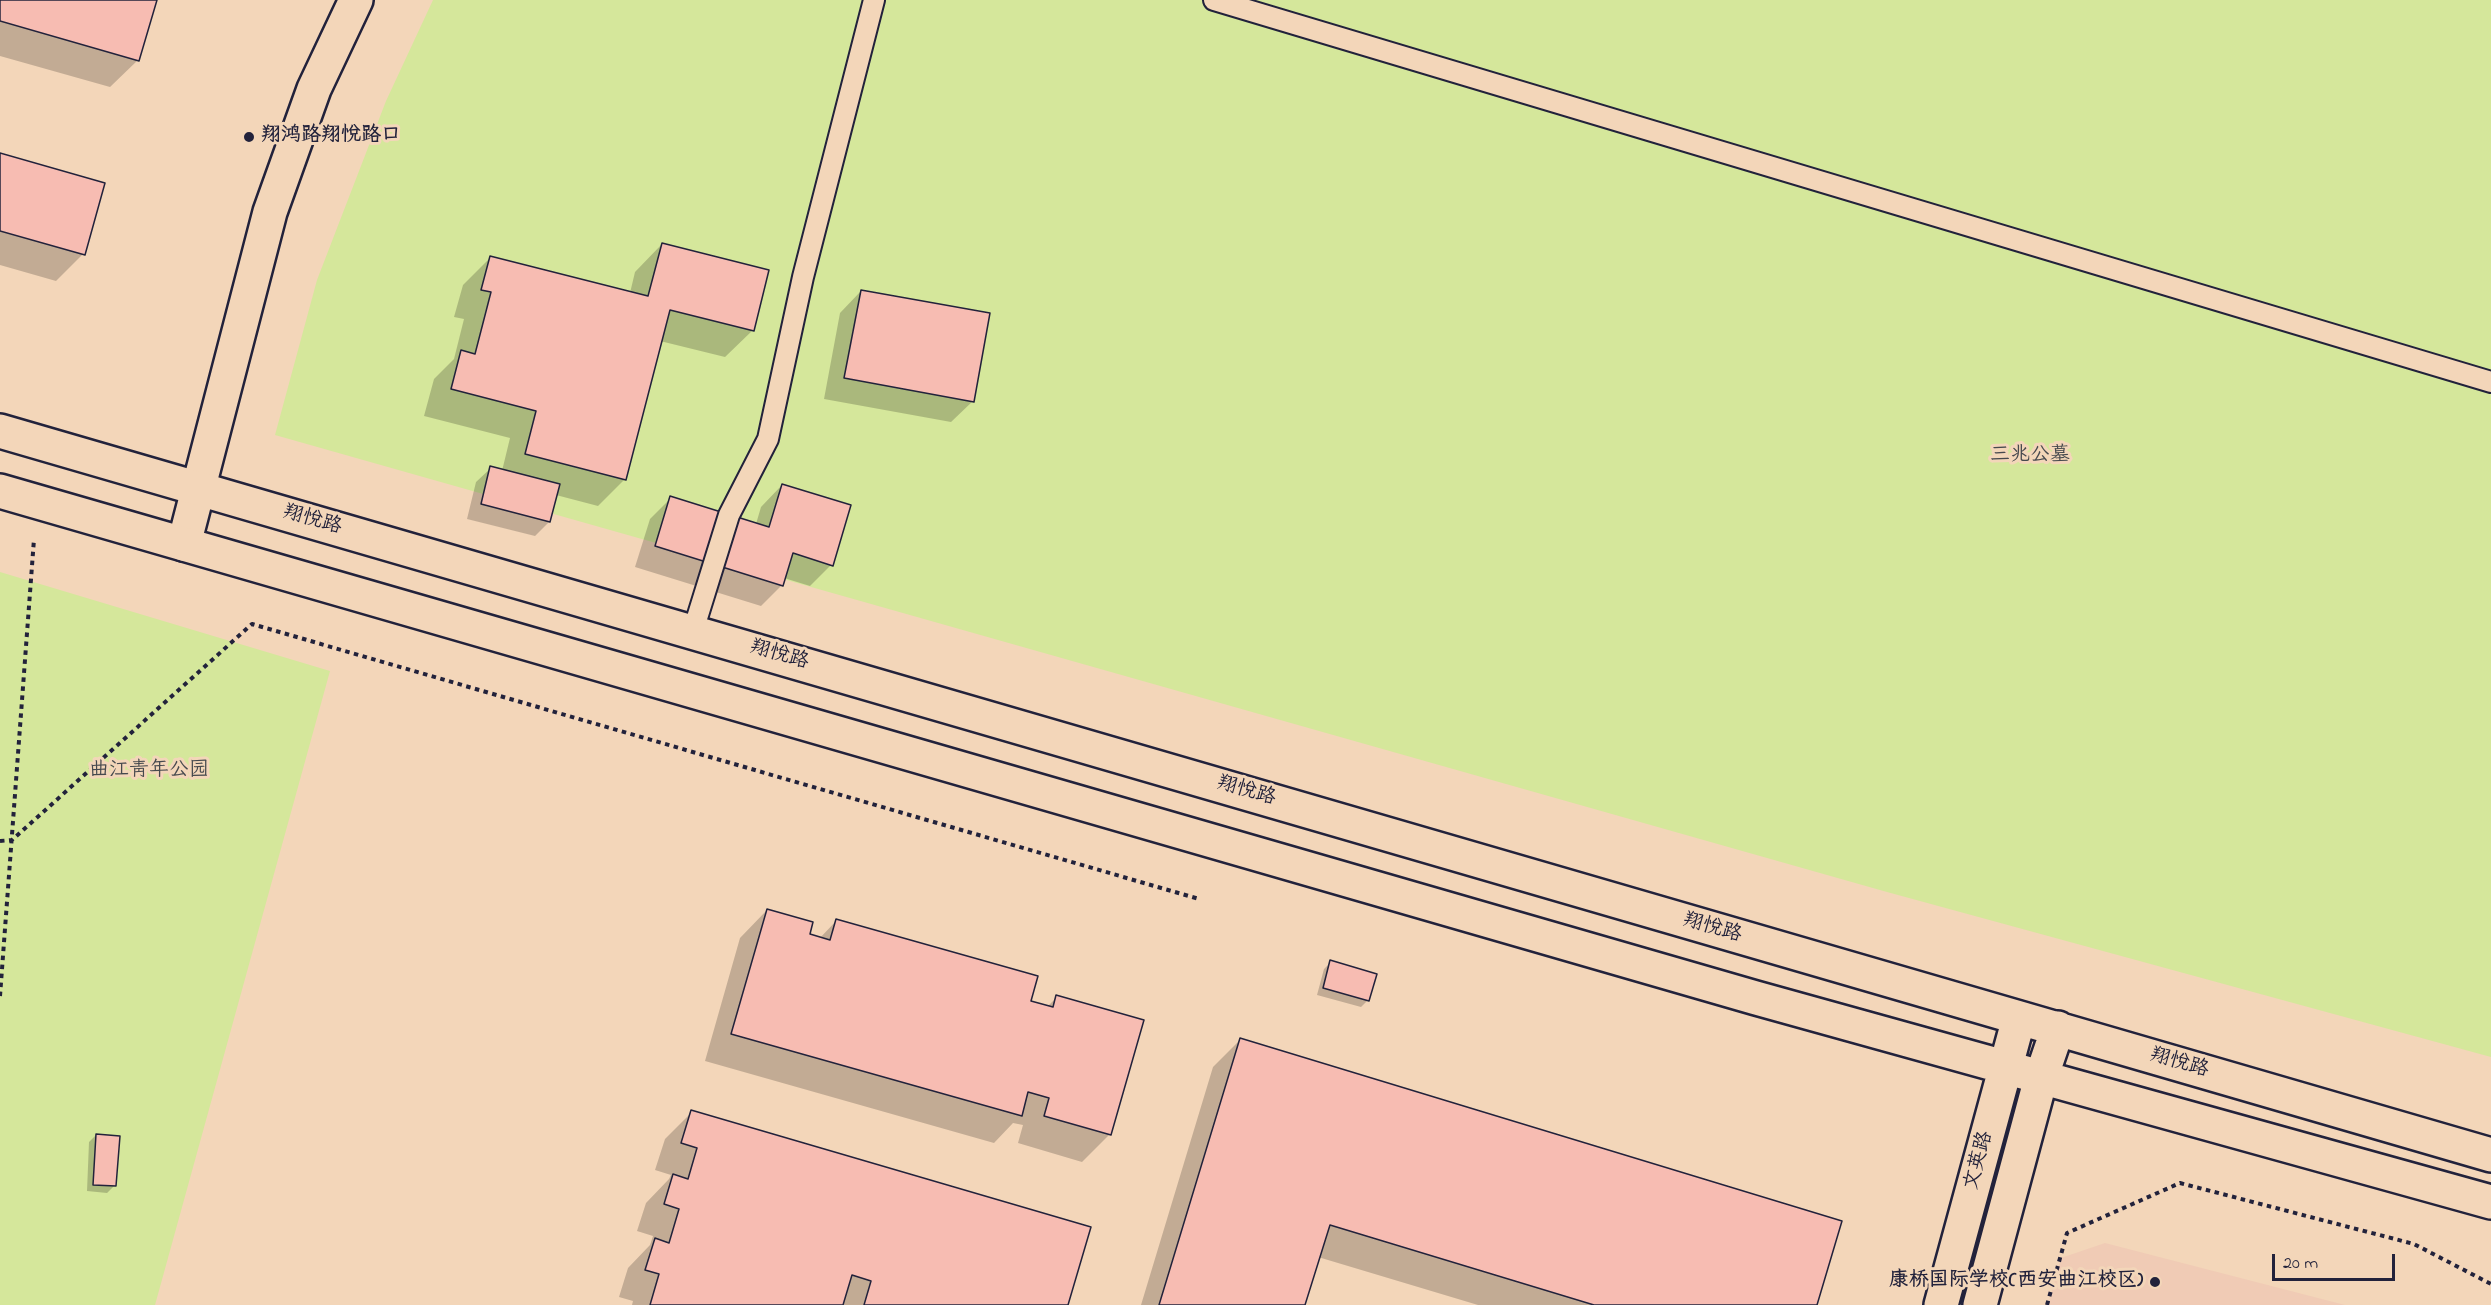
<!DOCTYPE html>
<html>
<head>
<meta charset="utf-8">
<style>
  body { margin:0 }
  #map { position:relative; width:2491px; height:1305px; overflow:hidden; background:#f3d6b9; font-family:"Indie Flower",sans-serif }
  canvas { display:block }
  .scale { position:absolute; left:2272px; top:1254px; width:123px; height:27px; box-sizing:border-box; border:3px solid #22223b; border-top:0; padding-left:8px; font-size:18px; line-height:21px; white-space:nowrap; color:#22223b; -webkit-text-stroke:4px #f3d6b9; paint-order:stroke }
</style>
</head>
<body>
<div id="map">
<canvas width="2491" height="1305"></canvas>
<div class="scale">20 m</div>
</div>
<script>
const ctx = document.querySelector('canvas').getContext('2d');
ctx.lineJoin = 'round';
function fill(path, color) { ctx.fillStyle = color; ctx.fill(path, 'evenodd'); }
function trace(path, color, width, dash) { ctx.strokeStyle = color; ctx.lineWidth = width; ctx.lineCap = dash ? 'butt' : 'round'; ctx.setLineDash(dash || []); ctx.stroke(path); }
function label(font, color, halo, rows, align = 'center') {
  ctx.font = font + ' "Indie Flower","LXGW WenKai TC",sans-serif'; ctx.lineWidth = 6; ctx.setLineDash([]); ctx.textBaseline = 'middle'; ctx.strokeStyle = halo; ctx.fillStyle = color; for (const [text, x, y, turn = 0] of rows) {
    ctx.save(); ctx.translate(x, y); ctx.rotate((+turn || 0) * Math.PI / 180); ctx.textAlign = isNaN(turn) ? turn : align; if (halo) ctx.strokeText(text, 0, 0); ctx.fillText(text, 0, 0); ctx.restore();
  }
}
fill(new Path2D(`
  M2105,1243l240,62h-297l13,-47z`), '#f0cbb5');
fill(new Path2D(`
  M433,0h2058v1057l-604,-165 -1612,-457 42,-155 69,-179z
  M0,572l330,99 -175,634h-155z`), '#d5e79b');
fill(new Path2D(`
  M0,0h155l-17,60 -28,27 -110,-31z
  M0,155l83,99 -27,27 -56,-16z
  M662,244l91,86 -28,27 -65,-16 -35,138 -27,27 -42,-11 -7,27 -14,14 -68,-17 9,-37 15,-14 11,3 8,-33 -86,-22 10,-37 20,-20 10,-40 -10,-2 9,-32 27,-27 140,35 5,-21z
  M861,291l112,110 -22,21 -127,-23 16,-86z
  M782,485l49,80 -21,21 -26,-8 -2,7 -21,21 -126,-39 15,-48 21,-21 85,26 5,-17z
  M767,910l41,26 11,3 18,-19 192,82 18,5 10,-10 53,137 -28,28 -64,-19 5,-18 -10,-2 -19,20 -289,-82 35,-123z
  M1331,962l37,38 -7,7 -44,-12 7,-26z
  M1240,1040l575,265h-337l-160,-48 -14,48h-163l72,-238z
  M692,1112l374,193h-434l1,-4 -14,-4 9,-29 22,-23 3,-9 -16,-5 9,-28 23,-24 2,-4 -16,-5 10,-31z
  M96,1135l18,51 -7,7 -20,-2 2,-49z`), '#0003');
const building = new Path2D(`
  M0,0h157l-18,61 -139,-40z
  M0,153l105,30 -20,72 -85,-24z
  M662,243l107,27 -15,61 -84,-21 -44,170 -101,-26 11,-43 -85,-22 10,-39 14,4 16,-62 -10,-2 9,-34 158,40z
  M861,290l129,23 -16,89 -130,-24z
  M490,466l70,18 -10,38 -69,-18z
  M782,484l69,21 -18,61 -40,-13 -10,33 -128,-40 15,-50 99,31z
  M767,909l46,13 -3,12 20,6 6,-21 202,57 -7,25 22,6 3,-12 88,25 -33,115 -67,-19 5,-18 -21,-6 -6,24 -291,-82z
  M1330,960l47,14 -8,27 -46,-13z
  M1240,1038l602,183 -25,84h-223l-264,-80 -25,80h-146z
  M691,1110l400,117 -23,78h-204l7,-24 -19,-6 -9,30h-193l9,-31 -14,-4 10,-32 14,5 10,-34 -15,-5 9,-30 15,5 9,-31 -16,-5z
  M96,1134l24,2 -4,50 -23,-1z`);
fill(building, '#f7bcb2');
trace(building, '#22223b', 1.5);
const lane = new Path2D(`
  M1214,0l1277,382
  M693,631l36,-116 39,-76 35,-162 71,-277`);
const street = new Path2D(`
  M184,544l86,-332 44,-123 42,-89`);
const secondary = new Path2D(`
  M0,431l2491,724
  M0,491l1756,507 735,204
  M1941,1305l78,-287
  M1980,1305l61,-227 17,-50`);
trace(lane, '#22223b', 24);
trace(street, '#22223b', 38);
trace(secondary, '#22223b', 38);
trace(new Path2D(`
  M0,841l12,-1 240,-216 947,275
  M0,996l34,-457
  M2047,1305l20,-72 113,-50 234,61 77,40`), '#22223b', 4, [4.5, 4.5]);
trace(lane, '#f3d6b9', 20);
trace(street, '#f3d6b9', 33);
trace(secondary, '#f3d6b9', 33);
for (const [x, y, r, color] of [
  [249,137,6,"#22223b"],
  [2155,1282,6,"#22223b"]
]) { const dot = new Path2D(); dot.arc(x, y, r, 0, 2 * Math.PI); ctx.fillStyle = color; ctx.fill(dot); trace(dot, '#f3d6b9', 2); }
label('bold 20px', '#22223b', '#f3d6b9', [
  ["翔鸿路翔悦路口",261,137],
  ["康桥国际学校(西安曲江校区)",2143,1282,"right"]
], 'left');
label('20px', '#46494e', '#f3d6b9', [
  ["三兆公墓",2030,457],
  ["曲江青年公园",149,772]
]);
label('20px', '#22223b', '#f3d6b9', [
  ["翔悦路",312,521,16],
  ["翔悦路",779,656,16],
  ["翔悦路",1246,792,16],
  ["翔悦路",1712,929,16],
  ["翔悦路",2179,1064,16],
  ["文英路",1980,1161,-75]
]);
</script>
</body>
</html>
